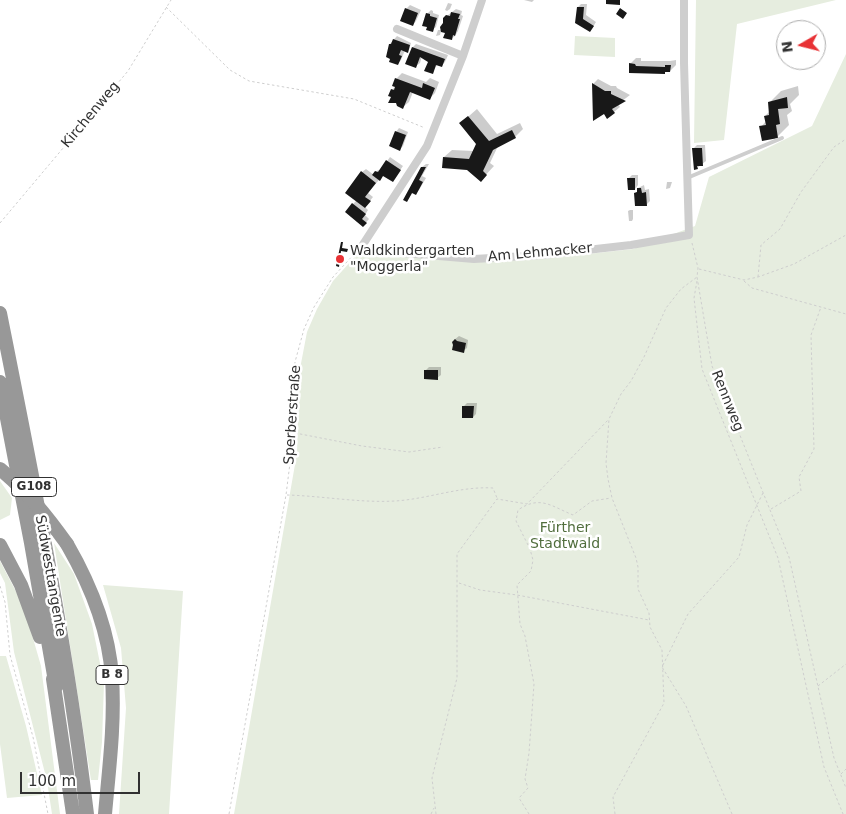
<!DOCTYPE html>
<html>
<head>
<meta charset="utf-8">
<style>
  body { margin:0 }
  #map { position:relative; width:846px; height:814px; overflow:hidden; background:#fff; font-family:"DejaVu Sans",sans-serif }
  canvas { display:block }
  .north { position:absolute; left:776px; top:20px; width:50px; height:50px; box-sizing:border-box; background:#fff; border:1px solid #adadad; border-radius:50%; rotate:262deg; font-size:14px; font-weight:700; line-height:20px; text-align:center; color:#313131 }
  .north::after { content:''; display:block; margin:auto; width:18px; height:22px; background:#e83235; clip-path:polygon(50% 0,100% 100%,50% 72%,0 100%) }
  .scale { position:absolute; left:20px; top:772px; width:120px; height:22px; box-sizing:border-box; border:2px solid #313131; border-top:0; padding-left:6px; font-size:15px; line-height:18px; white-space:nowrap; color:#313131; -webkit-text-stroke:4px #fff; paint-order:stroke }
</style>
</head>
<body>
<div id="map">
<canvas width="846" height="814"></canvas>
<div class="north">N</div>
<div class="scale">100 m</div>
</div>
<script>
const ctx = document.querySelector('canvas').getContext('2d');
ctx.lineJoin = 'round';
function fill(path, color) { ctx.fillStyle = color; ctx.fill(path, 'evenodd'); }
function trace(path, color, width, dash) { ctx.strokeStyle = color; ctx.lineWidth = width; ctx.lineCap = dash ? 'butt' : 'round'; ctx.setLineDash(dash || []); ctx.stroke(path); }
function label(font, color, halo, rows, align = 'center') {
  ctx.font = font + ' "DejaVu Sans",sans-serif'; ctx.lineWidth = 5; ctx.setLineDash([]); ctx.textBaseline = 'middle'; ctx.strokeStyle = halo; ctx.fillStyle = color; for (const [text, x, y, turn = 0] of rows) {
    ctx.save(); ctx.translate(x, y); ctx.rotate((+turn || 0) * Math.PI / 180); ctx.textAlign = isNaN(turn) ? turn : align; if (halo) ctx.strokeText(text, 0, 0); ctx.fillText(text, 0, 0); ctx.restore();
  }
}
fill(new Path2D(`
  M696,0h140l-99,24 -13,116 -30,3z
  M575,36l40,2v19l-41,-2z
  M846,54v760h-612l63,-361 2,-79 8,-42 10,-23 16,-28 27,-30 128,10 55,-2 90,-10 62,-23 14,-49 103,-51z
  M0,481l12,17 -2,17 -10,5z
  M54,543l20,31 18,50 12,59 -2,59 -4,38h-7z
  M0,561l24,46 17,59 19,148h-8l-5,-33 -33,-129 -9,-69 -5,-10z
  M103,585l80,6 -14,223h-50l7,-106 -5,-60z
  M0,656h6l20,70 16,69 -35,3 -7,-54z`), '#e6eddf');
fill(new Path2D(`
  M524,0h10l-2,2z
  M448,3l4,1 -2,5 -3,2 -2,-1z
  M581,4h6l-1,11 10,7 -3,5 -16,-5 1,-15z
  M410,5l11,5 -5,11 -3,4 -7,-16z
  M456,9l6,2 -1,4 2,1 -5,15 -3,5 -4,3 -5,-7 -5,-1 -1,4 -4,1 2,-6h4l2,-12z
  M431,10l2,1v2l6,2 -3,12 -4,3 -4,-3 -1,-13z
  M397,36l14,7 -2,7h-4l-4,10 -3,4 -8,-20z
  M416,44l32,11 -3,7 -4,4 -3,-2 -6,8 -3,-11 -7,-5 -2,7 -4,3 -3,-19z
  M636,58h5v3h29l6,-1v5l-6,6h-3l-3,2 -34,-1v-8z
  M402,73l24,9 4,-4 9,4 -4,11 -6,6 -16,-7 -4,10 -6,5 -10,-10 -1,-7 4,-4v-7z
  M598,79l13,7h5l1,2 13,7 -12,9 2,3 -6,5 -21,-28z
  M798,86l1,9 -9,9 2,7 -5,4 2,10 -12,12 -16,-10 5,-6 -1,-5 5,-5 -1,-8 12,-12z
  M477,109l20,25 23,-11 3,6 -8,8 -17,9 -8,17 4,3 -13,14 -14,-11 -23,-12 8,-7 22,1 4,-7 -17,-21z
  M399,128l9,4 -5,14 -3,3 -4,-17z
  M697,145h8l1,16 -9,7 -4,-19z
  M390,157l13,9 -10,14 -9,-6 -16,19 5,4 -8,10 3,3 -3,5 4,4 -6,7 -10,-22 4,-4 5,-28 4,-3 8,6 4,-5 2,1z
  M426,164h3l-7,12 4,2 -7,12 -4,3 -2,-1 -6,9 15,-34z
  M632,175h6v13l6,-3 1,5 4,-1 1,12 -4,4 -10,-12 2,-3v-5l-3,4 -6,-11z
  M667,182h5l-2,6 -4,1z
  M630,210h3v9l-1,2h-3l-1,-10z
  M459,336l9,4 -1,8 -4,3 -10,-2 1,-9z
  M429,367h12v8l-4,3 -11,-8z
  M467,403h10l-1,11 -3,3 -9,-11z`), '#0003');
fill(new Path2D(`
  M606,0h14v5l-14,-1z
  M577,7h7l-1,12 11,7 -4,6 -15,-9z
  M405,8l13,5 -5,13 -13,-5z
  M620,8l7,5 -4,6 -7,-5z
  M451,12l9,2 -2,5h2l-5,17 -2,-1 -1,5 -9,-2 2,-5 -4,-1 -1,-5 3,-4v-5l3,-3 4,1z
  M426,13l4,1v2l7,2 -4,14 -7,-2 1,-3 -5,-1z
  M393,39l17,6 -2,8 -7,-3 -2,5 3,1 -4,9 -9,-3 1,-3 -4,-2 3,-13h2z
  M412,47l33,12 -3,8 -6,-2 -3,9 -9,-3 4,-9 -8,-5 -4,11 -11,-4z
  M629,63l6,1 1,2 29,1v-2h6l-1,7h-5v2l-36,-1z
  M395,78l27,10 1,-5 12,5 -5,12 -20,-8 -7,17 -6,-3 -1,-3h-8l3,-6 -3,-1 3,-7 3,1 1,-3 -3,-1z
  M592,83l13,8h6v3l15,7 -14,8 3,4 -8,6 -3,-5 -11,7z
  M787,97l1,11 -10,1 2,15 -4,1 2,13 -16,3 -3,-15 7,-1 -2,-9 5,-1 -1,-13z
  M468,116l21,25 23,-11 4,8 -23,12 -10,21 4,4 -6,7 -14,-12 -25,-2 1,-11 26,2 7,-15 -17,-21z
  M395,131l11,4 -6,16 -11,-5z
  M692,148h10l1,18h-6l1,3 -4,1z
  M386,160l15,10 -8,12 -10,-6 -3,5 -8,-6 3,-4 3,1z
  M421,167h5l-7,13 4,2 -7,13 -4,-2 -5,9 -4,-2z
  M361,171l15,12 -11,14 6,4 -6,7 -20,-15z
  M627,178h8v12h-7z
  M637,188h4l1,5 4,-1 1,14h-12l-1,-13 3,-1z
  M352,203l14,11 -4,5 5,4 -4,4 -18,-15z
  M341,242h2l-1,6 6,1 -1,3 -6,-1 -2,16 -3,-1z
  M455,339l2,2 9,2 -2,10 -12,-3 1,-5 -1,-3z
  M424,370h14v10l-14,-1z
  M462,406h12l-1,12h-11z`), '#181818');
trace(new Path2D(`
  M166,7l64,63 19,11 105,18 71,29
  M0,223l128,-152 43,-71
  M692,243l6,25 -1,9 15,89 77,191 45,201 12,30
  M699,269l45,11 14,-3 36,-13 52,-29
  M758,277l3,-32 19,-16 21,-37 33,-45 12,-8
  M697,281l-3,17 8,71 76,189 46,209 19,47
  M744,281l8,7 94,26
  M290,432l72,14 47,6 34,-5
  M287,495c36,1 72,8 108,6 33,-2 65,-15 98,-13l4,10
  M771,509l30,-18 -2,-14 15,-28 -3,-114 10,-28
  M459,583l21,7 37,5 132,25
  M0,586l5,16 5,53 23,82 15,77
  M818,686l28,-22
  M841,774l5,-5
  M229,814l57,-319 4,-32v-32l5,-69 9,-33 10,-22 19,-30 24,-26
  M431,814l3,-6
  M436,814l-4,-36 25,-100v-124l40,-55 30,5 81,-84
  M529,814l-10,-16 9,-10 -3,-9 4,-26 5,-69 -9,-48 -5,-12 -3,-39 14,-14 2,-11 -3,-11 -14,-28 2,-11c22,-15 33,-4 55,5l19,-14 19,-3
  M615,814l-2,-17 51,-94 -2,-53 -12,-23 -1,-14 -11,-24v-22l-2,-9 -24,-60 -4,-19 -2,-16 3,-44 12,-25 10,-13 13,-24 22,-49 15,-19 16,-12
  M732,814l-46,-108 -24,-39 26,-53 51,-57 8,-32 16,-32`), '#cecece', 1, [2.5, 2.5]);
trace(new Path2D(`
  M687,178l95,-40`), '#cecece', 4);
trace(new Path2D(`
  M482,0l-19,56 -36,90 -65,100 6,4 106,9 69,-4 88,-10 58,-10 -5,-172v-63
  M397,29l66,27`), '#cecece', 8);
trace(new Path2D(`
  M0,313c33,166 67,333 87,501
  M0,382l31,161 25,144
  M67,544c23,40 42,86 45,133 3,46 -3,92 -7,137
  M0,545l21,40 19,52
  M53,679l20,135`), '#989898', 14);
trace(new Path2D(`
  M0,469c27,22 47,47 67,75`), '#989898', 14);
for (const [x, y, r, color] of [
  [340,259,5,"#e83235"]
]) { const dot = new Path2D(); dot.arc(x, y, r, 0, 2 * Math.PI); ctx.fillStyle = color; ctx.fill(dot); trace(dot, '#fff', 2); }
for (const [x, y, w] of [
  [34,487,45],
  [112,675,32]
]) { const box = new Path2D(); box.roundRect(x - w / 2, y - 9.5, w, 19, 4); ctx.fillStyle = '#fff'; ctx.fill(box); trace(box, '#313131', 1); }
label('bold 12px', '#313131', null, [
  ["G108",34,487],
  ["B 8",112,675]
]);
label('14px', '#313131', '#fff', [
  ["Kirchenweg",91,115,-50],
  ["Am Lehmacker",540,253,-5],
  ["Rennweg",727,401,68],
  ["Sperberstraße",293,415,-86],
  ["Südwesttangente",50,576,80]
]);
label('14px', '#313131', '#fff', [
  ["Waldkindergarten",350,251],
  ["\"Moggerla\"",350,267]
], 'left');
label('14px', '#516e3d', '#fff', [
  ["Fürther",565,528],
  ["Stadtwald",565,544]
]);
</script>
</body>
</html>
